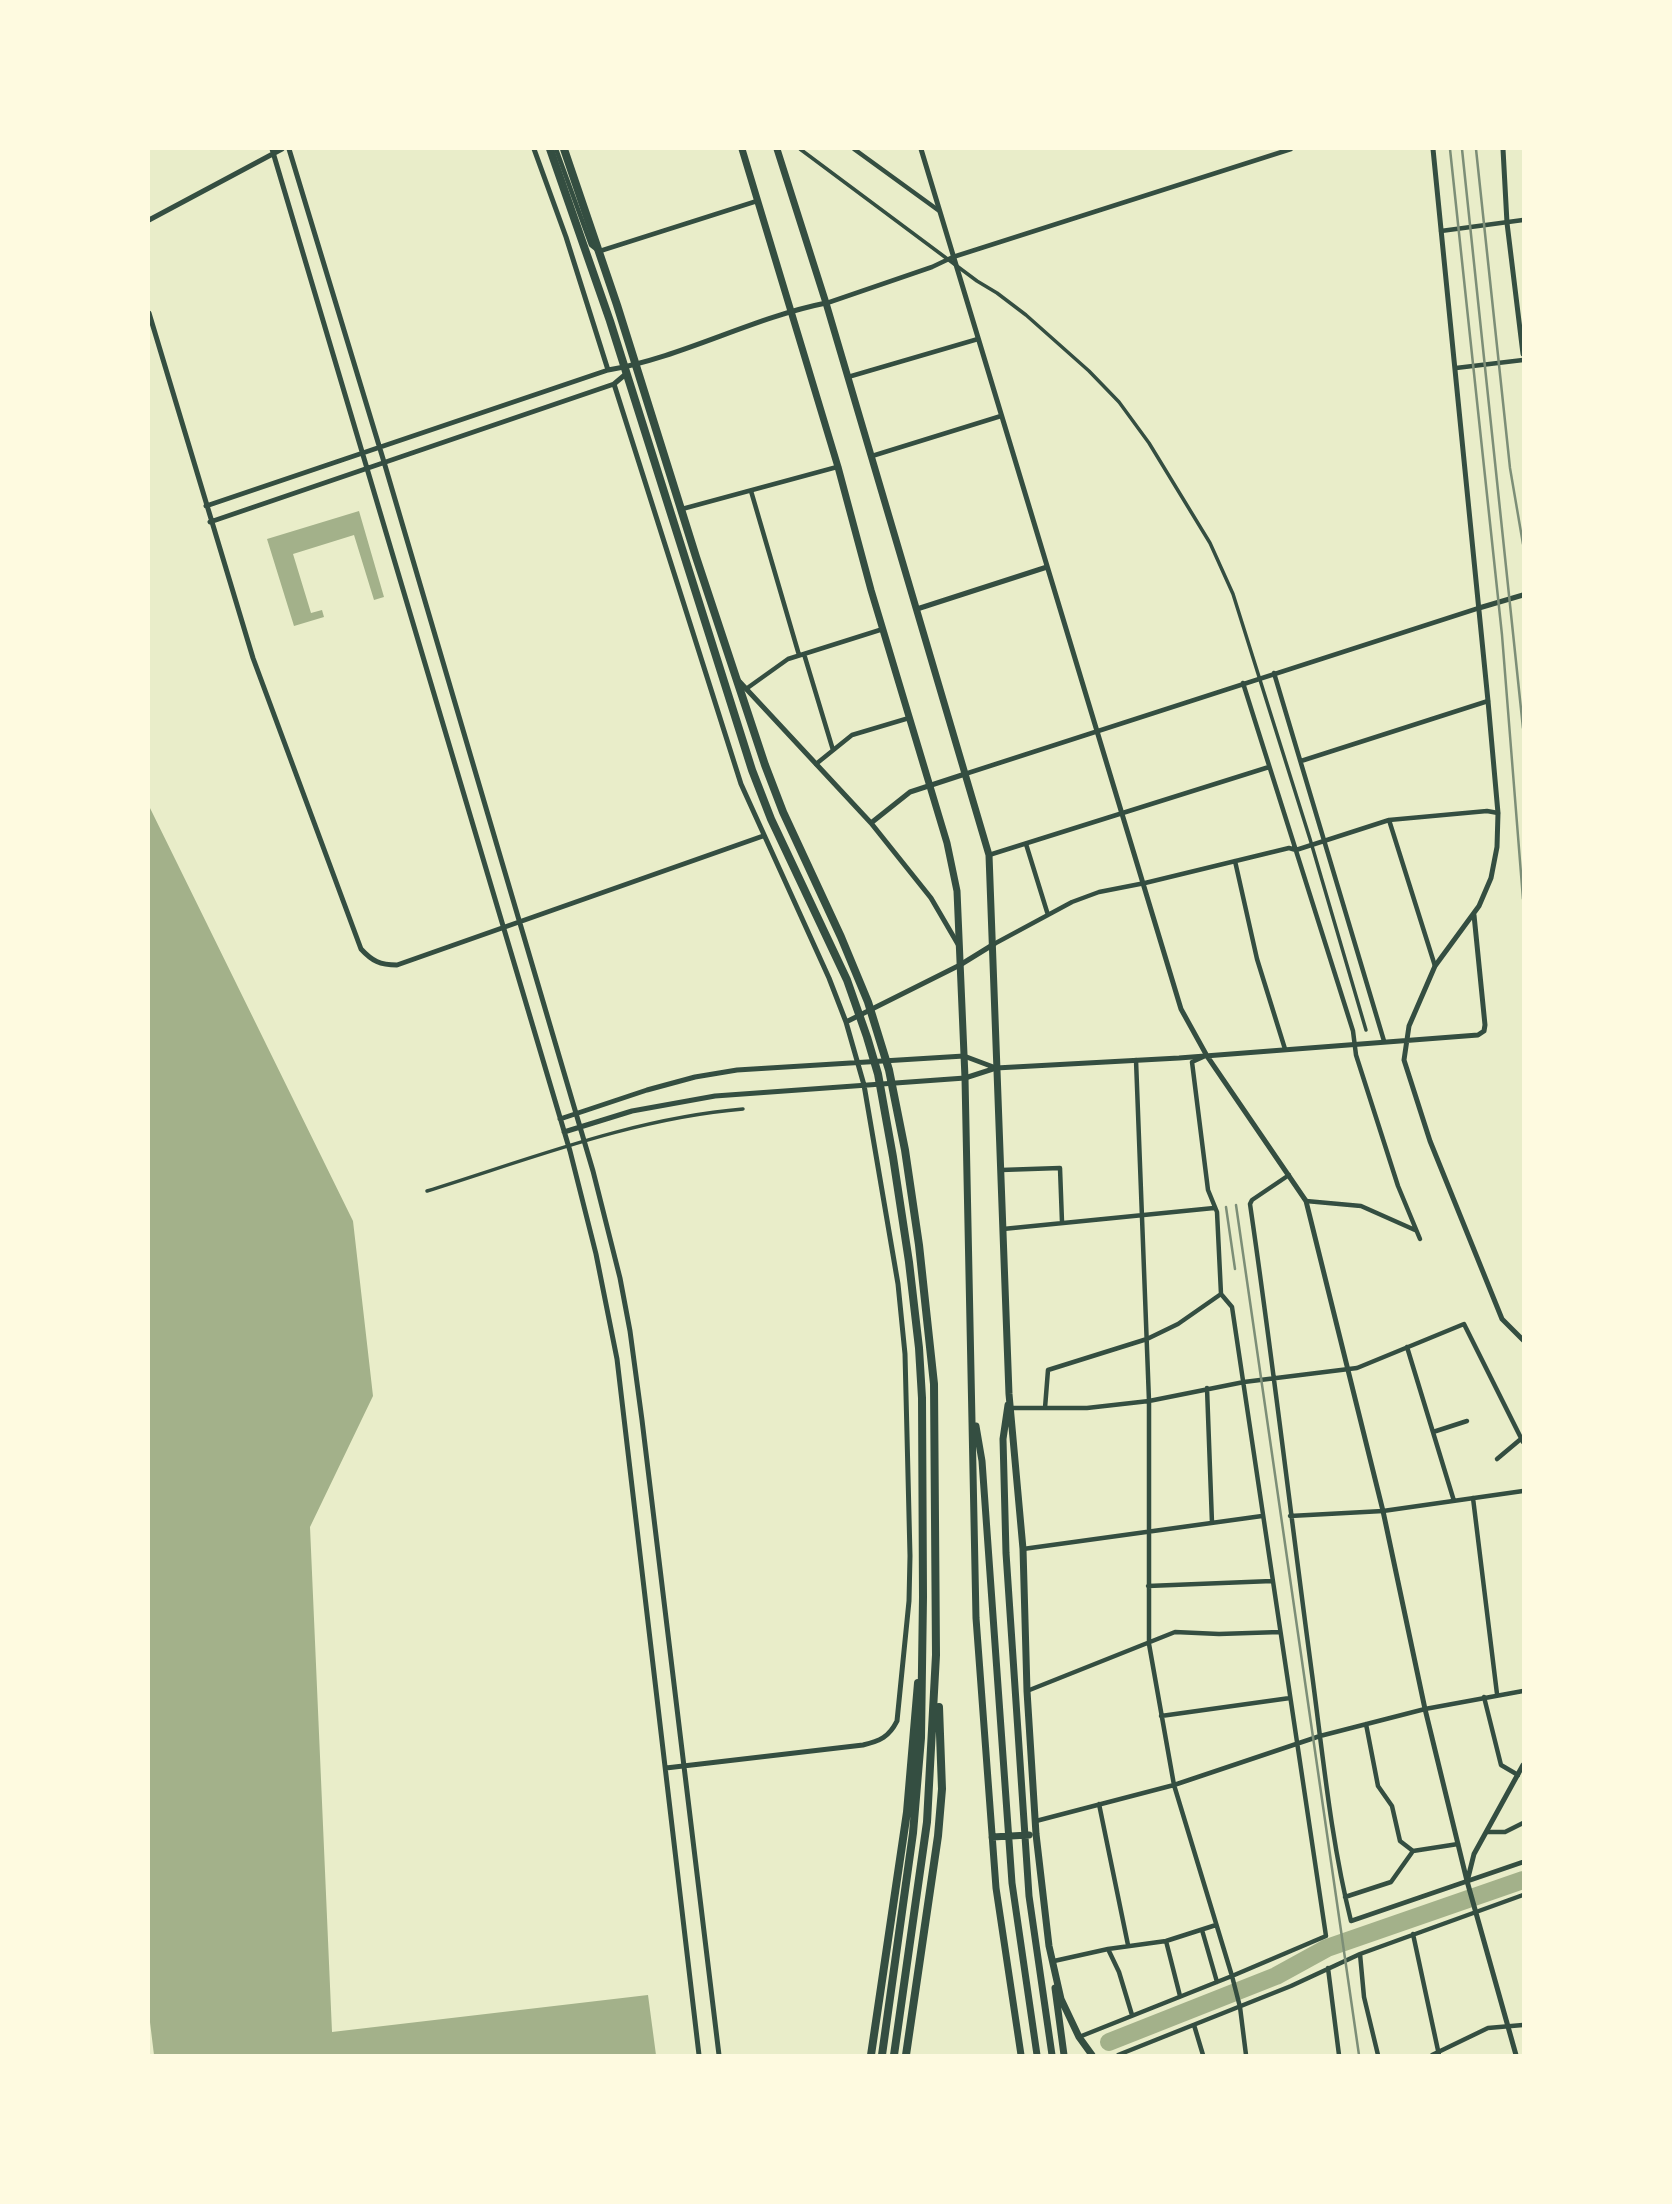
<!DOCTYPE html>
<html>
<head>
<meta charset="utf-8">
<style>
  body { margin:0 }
  #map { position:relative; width:1672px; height:2204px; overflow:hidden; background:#e9edc9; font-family:"Public Sans",sans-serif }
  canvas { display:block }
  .frame { position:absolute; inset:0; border:150px solid #fefae0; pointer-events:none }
</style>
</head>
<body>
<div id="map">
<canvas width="1672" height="2204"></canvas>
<div class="frame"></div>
</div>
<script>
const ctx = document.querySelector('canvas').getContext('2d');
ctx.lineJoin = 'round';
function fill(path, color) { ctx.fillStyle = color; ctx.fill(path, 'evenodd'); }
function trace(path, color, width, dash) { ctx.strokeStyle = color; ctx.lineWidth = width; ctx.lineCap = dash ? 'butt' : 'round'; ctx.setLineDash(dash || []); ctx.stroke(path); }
fill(new Path2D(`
  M359,511l25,86 -10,3 -20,-65 -61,19 18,59 11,-3 2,7 -30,9 -27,-87z
  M149,806l204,415 20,175 -63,131 22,505 316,-37 8,60h-502l-5,-41z`), '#a3b18a');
trace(new Path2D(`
  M1109,2042l167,-66 51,-28 196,-68`), '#a3b18a', 18);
trace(new Path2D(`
  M800,149l177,132 20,12 29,22 63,56 30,31 30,41 61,100 23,51 77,245 56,191
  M427,1191c103,-32 207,-73 316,-82`), '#344e41', 3.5);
trace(new Path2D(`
  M556,149l35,96 5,4
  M854,149l84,61
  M1441,231l82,-11
  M600,251l157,-50
  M827,303l105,-36 21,-10 338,-108
  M1456,368l67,-8
  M848,377l130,-38
  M872,456l129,-40
  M751,491l48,164
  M682,509l155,-42
  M804,654l29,96
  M1274,673l110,368
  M1243,683l110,348 3,24 42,131 22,53
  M746,689l42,-30 95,-30
  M1301,761l187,-60
  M816,764l36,-29 57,-17
  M965,774l514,-166
  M1389,820l46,146
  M1026,844l22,71
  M989,855l280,-88
  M1235,861l22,98 28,90
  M994,944l78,-42 27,-10 46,-9 144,-35 7,2 93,-30 98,-9 11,2
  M1136,1060l13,341v243l25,141 58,191 8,31 6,48
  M1001,1170l59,-2 2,54
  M1289,1175l-37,25 -2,4c23,157 41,314 62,470 11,82 19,167 39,247l172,-59
  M1306,1201l55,5 54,24
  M1003,1229l211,-21
  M1407,1347l47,154
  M1207,1388l5,135
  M1011,1408h76l62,-7 95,-19 113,-14 107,-44 59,118
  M1045,1408l3,-38 99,-31 31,-15 43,-30
  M1433,1432l34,-11
  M1497,1459l25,-21
  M1473,1498l24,196
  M1290,1516l93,-5 140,-20
  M1023,1549l239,-33
  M1148,1586l124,-5
  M1027,1691l148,-59 44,2 61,-2
  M1484,1697l17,68 17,10
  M1161,1716l129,-18
  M1366,1724l12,62 14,20 8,35 13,10
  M1099,1804l29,141
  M1036,1821l138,-36 146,-49 105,-27 98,-18
  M1487,1832h18l18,-9
  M1345,1897l46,-15 22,-31 45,-7
  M1202,1930l15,52
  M1413,1934l26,121
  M1166,1941l14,55
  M1108,1949l11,23 13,43
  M1360,1954l4,43 14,58
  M1054,1961l54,-12 58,-8 50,-16
  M1328,1968l11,87
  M1194,2025l9,30
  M1079,2037l153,-61 94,-40 -94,-629 -11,-13 -4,-82 -9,-22 -16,-128 11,-5
  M1118,2055l173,-69 69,-32 163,-59
  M1432,2055l56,-27 35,-3`), '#344e41', 4.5);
trace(new Path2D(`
  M272,149l298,1002 26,103 21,105 82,696
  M289,149l95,313 209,709 27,107 10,53 12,89 77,635
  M534,149l32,88 42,133
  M921,149l260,860 26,47 99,145 77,310 42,198 42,172 49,174
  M1433,149l55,552 10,112 -1,34 -6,31 -12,28 -44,60 -26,60 -5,34 26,81 72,178 21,21
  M1503,149l4,74 16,131
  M149,220l133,-71
  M149,313l104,345 108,291c11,12 19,16 36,16l366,-129
  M614,384l127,400 88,194 17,44 18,63 34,199 7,70 5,202 -1,45 -12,120c-8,16 -17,20 -34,24l-197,23
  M206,506l402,-136c75,-13 143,-52 218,-67
  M210,522l404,-138 13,-11
  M1479,608l44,-13
  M917,609l130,-42
  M738,680l133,143 60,75 28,48
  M871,823l39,-31 55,-18
  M846,1022l114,-57 34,-21
  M560,1119l87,-29 48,-13 42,-7 227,-14 32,12
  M564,1132l68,-21 83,-15 250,-18 31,-10 183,-10 299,-23 6,-4 1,-6 -11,-110
  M1468,1878l6,-24 49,-89`), '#344e41', 5);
trace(new Path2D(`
  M742,149l96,318 33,123 76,253 10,48 8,187 11,540 20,270 25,167
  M777,149l49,154 163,552 20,539 14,155 4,142 9,143 13,112 12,53 18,38 13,18
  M1008,1405l-5,34 3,114 23,343 23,159
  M976,1426l6,35 30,422 25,172
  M992,1837l37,-2
  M1055,1988l9,67`), '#344e41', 7);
trace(new Path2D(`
  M550,149l60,172 142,449 19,49 76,161 20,57 11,37 15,83 16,105 10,86 3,50 1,199 -2,141 -8,95 -31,222
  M564,149l53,156 79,252 69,208 18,47 58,125 27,65 21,68 16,80 14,95 15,139 2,271 -9,167 -33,233
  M871,2055l36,-243 11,-129
  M906,2055l32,-219 4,-47 -3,-82`), '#344e41', 8);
trace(new Path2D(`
  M1450,149l52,486 21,264
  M1462,149l61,579
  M1476,149l34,319 13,76
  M1236,1205l123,850
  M1226,1207l9,62`), '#7c8e77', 2.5);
</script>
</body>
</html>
